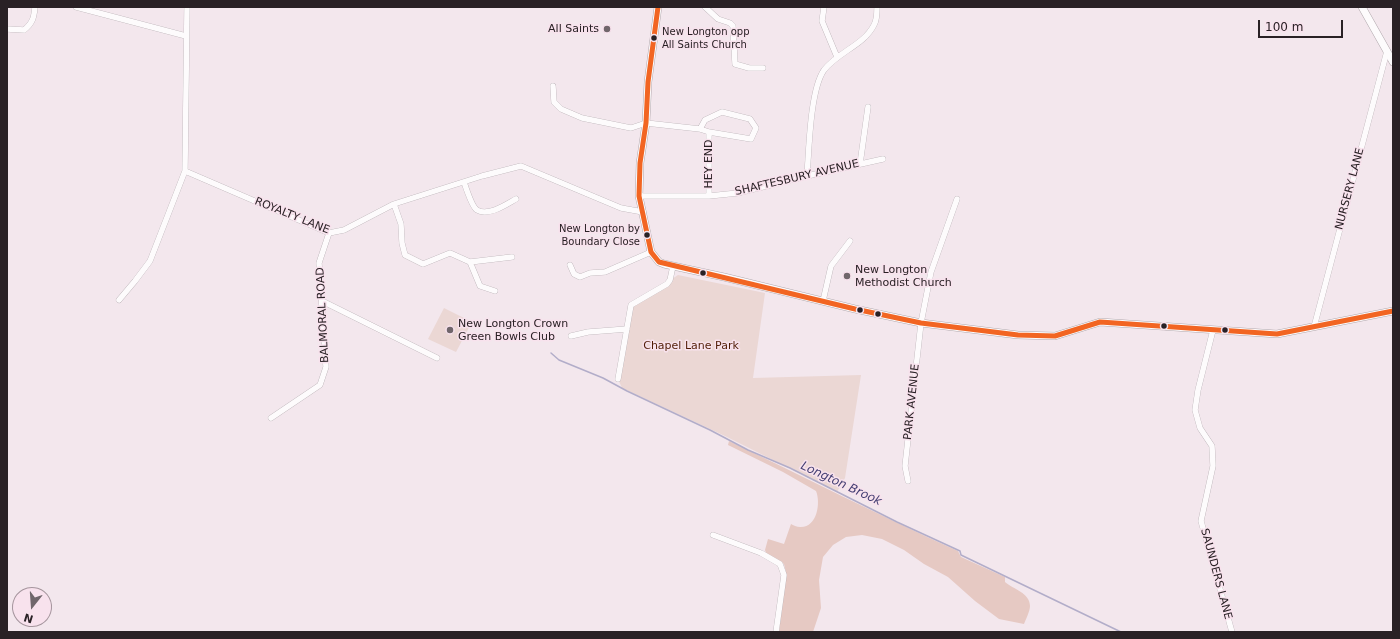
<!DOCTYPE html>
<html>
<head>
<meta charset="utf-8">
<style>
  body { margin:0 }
  #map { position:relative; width:1400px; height:639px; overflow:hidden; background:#f3e7ed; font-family:"DejaVu Sans",sans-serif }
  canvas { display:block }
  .frame { position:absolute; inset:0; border:8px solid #292125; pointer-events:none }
  .north { position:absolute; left:12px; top:587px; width:40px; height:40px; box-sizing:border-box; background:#f8e2ed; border:1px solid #a5959d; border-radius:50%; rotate:197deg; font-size:11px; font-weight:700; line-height:16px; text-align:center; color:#292125 }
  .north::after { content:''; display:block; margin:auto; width:14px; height:18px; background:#70666b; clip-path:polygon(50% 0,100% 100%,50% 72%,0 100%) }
  .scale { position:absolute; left:1258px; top:20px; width:85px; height:18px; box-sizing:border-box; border:2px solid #292125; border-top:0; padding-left:5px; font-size:12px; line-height:14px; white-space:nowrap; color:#292125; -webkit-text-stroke:3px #f8e2ed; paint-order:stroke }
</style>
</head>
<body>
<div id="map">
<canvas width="1400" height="639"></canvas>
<div class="frame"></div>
<div class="north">N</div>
<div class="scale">100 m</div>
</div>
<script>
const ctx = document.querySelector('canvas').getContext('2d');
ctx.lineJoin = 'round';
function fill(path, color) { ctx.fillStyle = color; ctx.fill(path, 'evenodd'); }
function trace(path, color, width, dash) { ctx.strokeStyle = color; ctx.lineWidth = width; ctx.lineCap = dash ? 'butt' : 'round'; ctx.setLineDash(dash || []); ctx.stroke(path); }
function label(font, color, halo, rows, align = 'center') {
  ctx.font = font + ' "DejaVu Sans",sans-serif'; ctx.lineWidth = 3; ctx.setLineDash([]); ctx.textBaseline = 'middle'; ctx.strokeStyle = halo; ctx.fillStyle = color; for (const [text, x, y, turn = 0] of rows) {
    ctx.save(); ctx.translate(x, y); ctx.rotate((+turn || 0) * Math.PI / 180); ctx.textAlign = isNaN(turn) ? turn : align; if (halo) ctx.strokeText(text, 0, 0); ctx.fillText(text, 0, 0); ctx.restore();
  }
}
fill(new Path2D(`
  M678,275l87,18 -12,85 108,-3 -16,103 -8,14 -112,-56 -103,-48 -4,-9 12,-72z
  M444,308l28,14 -16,30 -28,-13z`), '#ebd7d4');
fill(new Path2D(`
  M729,441c76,36 151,75 229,110l3,6 44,20v5c8,7 25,11 25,24 0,5 -4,13 -6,18l-25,-5 -24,-18 -27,-24 -24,-13 -20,-14 -22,-11 -20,-4 -16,2 -13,8 -10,12 -4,23 2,28 -8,24h-34l7,-59 -2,-9 -18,-11 -1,-3 3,-11 16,5 7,-20c2,1 6,3 9,3 17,1 21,-24 16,-36l-33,-19 -55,-27z`), '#e6c9c3');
trace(new Path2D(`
  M551,353l8,7 44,18 24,13 83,39 38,20 42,18 107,54 63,29 1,4 160,77`), '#b2adc9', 1.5);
const minor = new Path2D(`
  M76,7l110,29
  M705,7l13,12 12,4 3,3 2,38 14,4h14
  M824,7l-2,14 15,36
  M7,29l17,1c9,-7 10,-13 11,-23
  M553,86l1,16 7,7 21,9 49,10 15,-5 54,6 9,3 42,7 5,-11 -6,-9 -28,-7 -17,8 -5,9
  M860,164l8,-57
  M185,171l144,62 15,-3 50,-26 88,-28 39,-10 100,42 22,4
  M807,176c2,-26 3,-86 17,-106 14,-18 40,-25 50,-45 3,-5 3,-12 3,-18
  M464,182c2,6 8,25 13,28 11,7 30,-6 39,-11
  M639,196h70l29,-3 69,-17 76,-17
  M709,196v-64
  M394,204l7,20 1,19 3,12 18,9 27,-11 20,9 42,-5
  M470,262l10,24 15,5
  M570,265l4,9 6,3 10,-4 15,-1 46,-20
  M119,300l16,-19 15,-20 35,-90 2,-164
  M322,301l115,57
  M823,301l8,-35 19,-25
  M1314,327l73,-276
  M1213,330l-15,60 -3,20 5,18 12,18 1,20 -12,55 31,111
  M571,336l17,-4 39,-3
  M618,379l13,-74 36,-21 3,-4 3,-14
  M271,418l49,-33 6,-18 -7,-104 10,-30
  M908,481l-3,-15 16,-143 10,-51 26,-73
  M713,535l48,18 19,11 4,11 -8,57`);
const tertiary = new Path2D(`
  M658,7l-10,75 -2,41 -6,40 -1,33 12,56 8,10 5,2 60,13 131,32 66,14 97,12 37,1 45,-14 177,12 116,-23
  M1362,7l31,55`);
trace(minor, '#b0a7ac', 6);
trace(tertiary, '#b0a7ac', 8);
trace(minor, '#fdfbfc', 5.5);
trace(tertiary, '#fdfbfc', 7);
trace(new Path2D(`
  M658,7l-10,75 -2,41 -6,40 -1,33 12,56 8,10 196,47 66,14 97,12 37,1 45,-14 177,12 116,-23`), '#f26522', 5);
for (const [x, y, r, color] of [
  [607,29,4,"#70666b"],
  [654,38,3.5,"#292125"],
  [647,235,3.5,"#292125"],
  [703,273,3.5,"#292125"],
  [847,276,4,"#70666b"],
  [860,310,3.5,"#292125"],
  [878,314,3.5,"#292125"],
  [1164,326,3.5,"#292125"],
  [450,330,4,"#70666b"],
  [1225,330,3.5,"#292125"]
]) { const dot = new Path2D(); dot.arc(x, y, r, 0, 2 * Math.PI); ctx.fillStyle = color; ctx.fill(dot); trace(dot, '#f8e2ed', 1.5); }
label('10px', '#292125', '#f8e2ed', [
  ["New Longton opp",662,32],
  ["All Saints Church",662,45],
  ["New Longton by",640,229,"right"],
  ["Boundary Close",640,242,"right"]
], 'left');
label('11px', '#292125', '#f8e2ed', [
  ["All Saints",599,29,"right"],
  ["New Longton",855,270],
  ["Methodist Church",855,283],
  ["New Longton Crown",458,324],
  ["Green Bowls Club",458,337]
], 'left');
label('11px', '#292125', '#f8e2ed', [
  ["HEY END",709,164,-90],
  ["SHAFTESBURY AVENUE",797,178,-13],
  ["NURSERY LANE",1350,189,-75],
  ["ROYALTY LANE",292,216,22],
  ["BALMORAL ROAD",323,315,-93],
  ["PARK AVENUE",912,402,-84],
  ["SAUNDERS LANE",1216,574,75]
]);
label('11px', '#511d06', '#f8e2ed', [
  ["Chapel Lane Park",691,346]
]);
label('italic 12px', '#454073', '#f8e2ed', [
  ["Longton Brook",841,484,25]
]);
</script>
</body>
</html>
